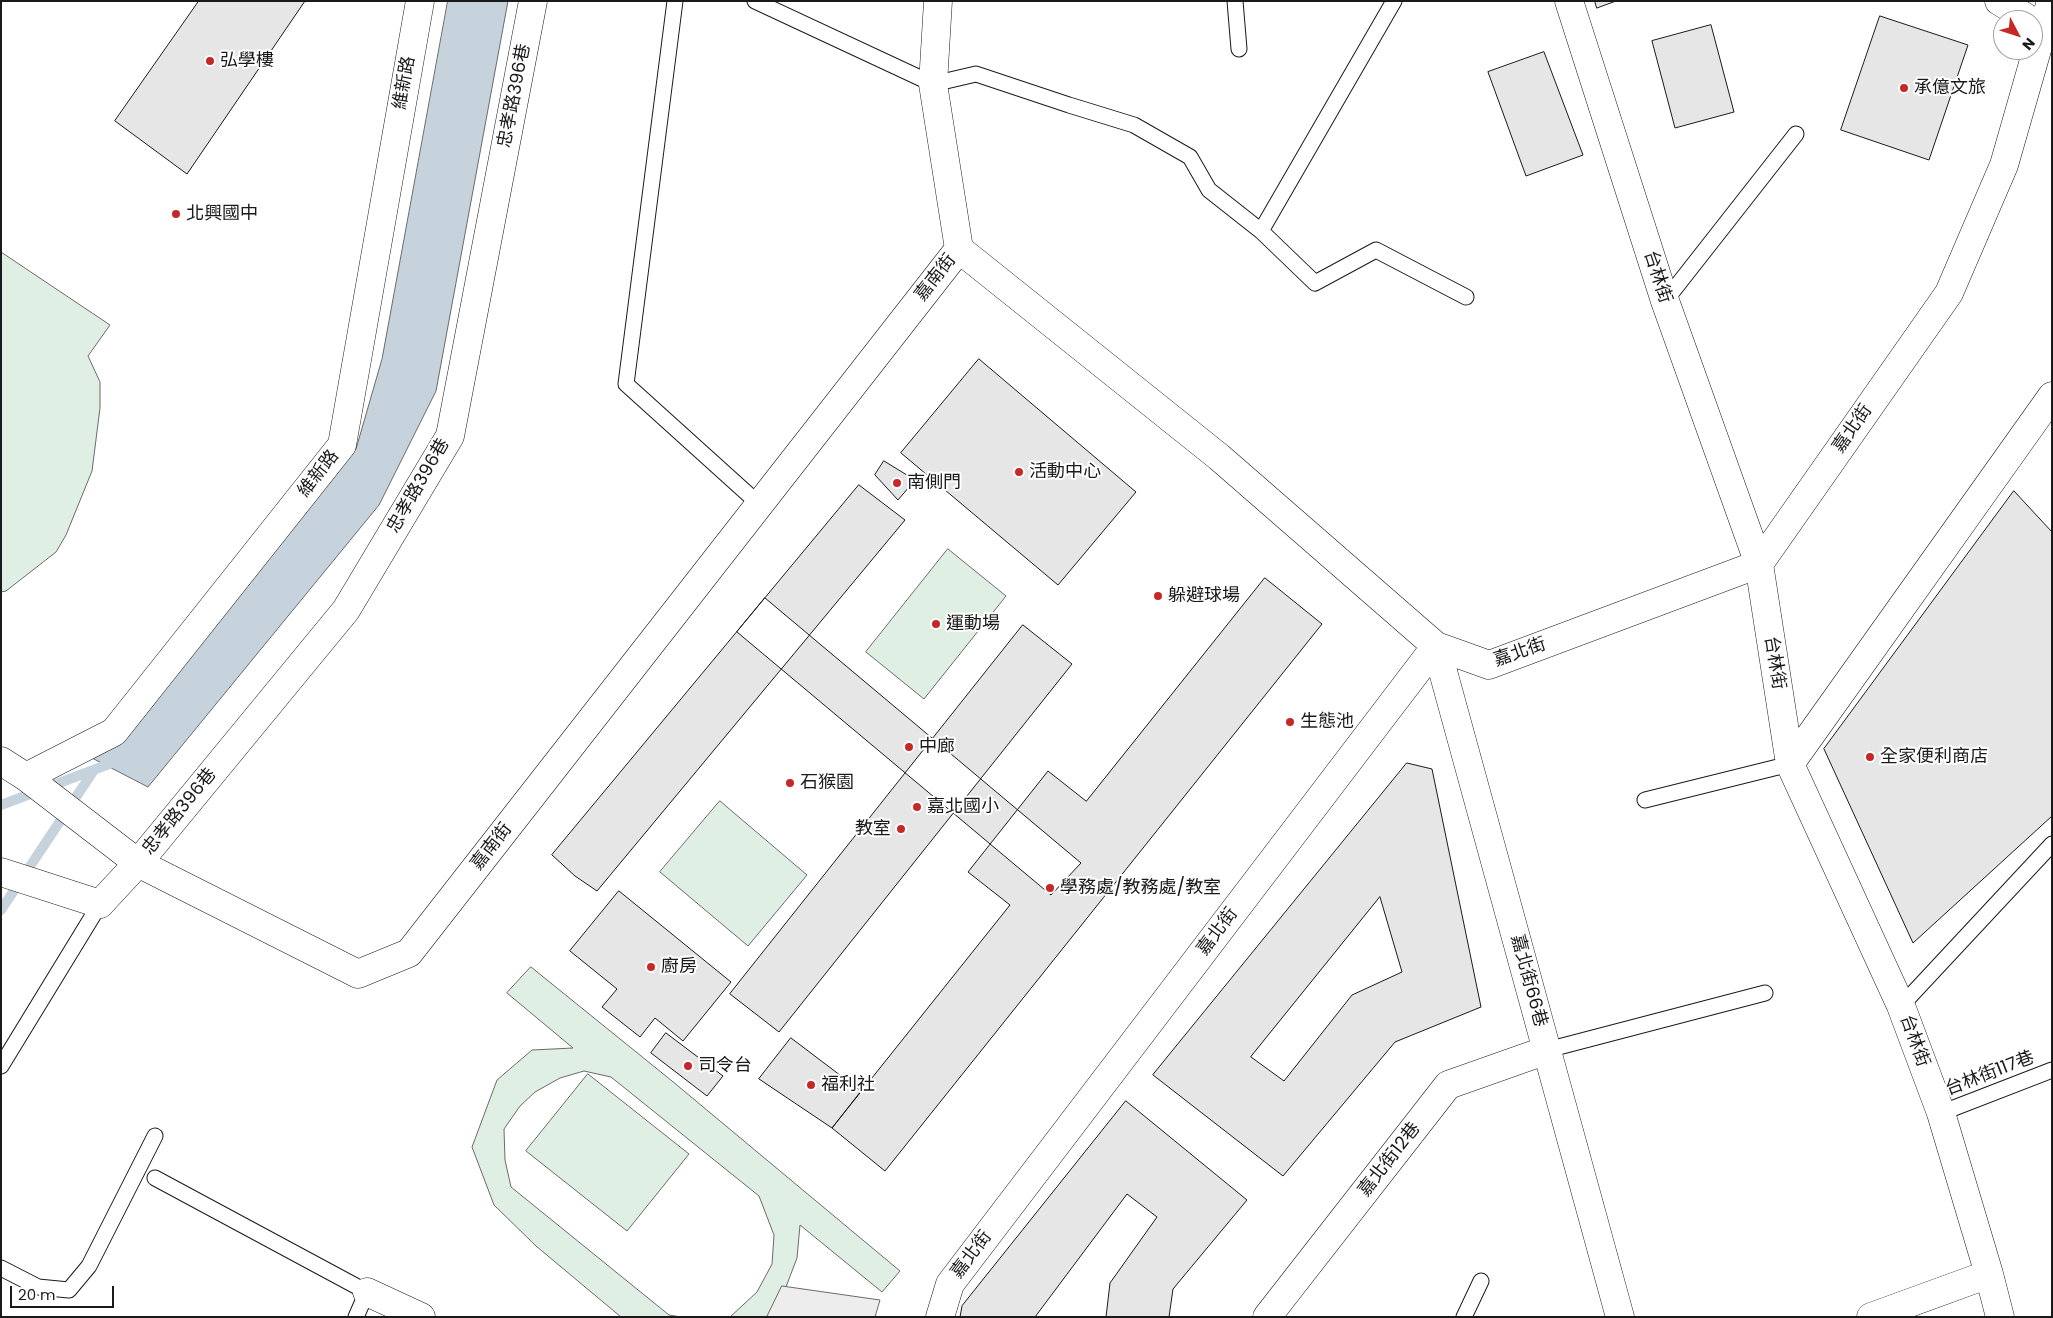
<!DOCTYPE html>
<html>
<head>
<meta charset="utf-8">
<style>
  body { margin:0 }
  #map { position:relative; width:2053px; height:1318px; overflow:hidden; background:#fff; font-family:Poppins,sans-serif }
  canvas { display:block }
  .frame { position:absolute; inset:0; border:2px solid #1a1a1a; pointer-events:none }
  .north { position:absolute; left:1993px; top:10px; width:50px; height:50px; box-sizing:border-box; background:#fff; border:1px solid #a3a3a3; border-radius:50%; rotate:130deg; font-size:14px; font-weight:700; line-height:20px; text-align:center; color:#1a1a1a }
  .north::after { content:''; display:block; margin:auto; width:18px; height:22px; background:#c62828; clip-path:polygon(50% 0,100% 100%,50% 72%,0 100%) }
  .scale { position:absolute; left:10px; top:1286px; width:104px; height:22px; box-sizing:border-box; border:2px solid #1a1a1a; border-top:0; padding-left:6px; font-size:15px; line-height:18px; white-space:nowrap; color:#1a1a1a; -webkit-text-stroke:4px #fff; paint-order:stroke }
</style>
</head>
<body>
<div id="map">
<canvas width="2053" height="1318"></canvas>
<div class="frame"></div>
<div class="north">N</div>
<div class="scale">20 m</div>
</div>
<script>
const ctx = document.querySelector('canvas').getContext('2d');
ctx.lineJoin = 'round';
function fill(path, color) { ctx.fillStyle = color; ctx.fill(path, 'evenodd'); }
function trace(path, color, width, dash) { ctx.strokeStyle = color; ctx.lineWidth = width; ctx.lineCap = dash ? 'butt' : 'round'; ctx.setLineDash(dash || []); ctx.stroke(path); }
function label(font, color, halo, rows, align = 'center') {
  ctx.font = font + ' Poppins,"Noto Sans TC",sans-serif'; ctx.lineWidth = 4; ctx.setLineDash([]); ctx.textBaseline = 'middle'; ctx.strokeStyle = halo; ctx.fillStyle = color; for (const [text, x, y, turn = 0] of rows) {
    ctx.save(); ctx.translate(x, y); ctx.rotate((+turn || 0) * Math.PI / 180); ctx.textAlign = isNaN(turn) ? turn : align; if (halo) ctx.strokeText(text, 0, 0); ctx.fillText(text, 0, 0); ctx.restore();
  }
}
const green = new Path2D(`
  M1,252l109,73 -22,31 12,26v26l-8,63 -26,64 -10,17 -50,39 -5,1z
  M948,549l58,47 -82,103 -58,-47z
  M720,801l87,74 -59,71 -88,-74z
  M531,967l141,114 228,190 -18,21 -82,-67 -3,33 -21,55 -5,4h-41l27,-25 15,-28 2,-29 -15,-39 -148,-119 -27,-6 -24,7 -25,14 -15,14 -16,23 1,31 6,27 158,128 12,2h-60l-85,-71 -42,-41 -22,-58 25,-67 35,-30 41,-2 -66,-55z
  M588,1074l101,80 -62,77 -101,-80z`);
fill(green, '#e0efe3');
trace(green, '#6a6a6a', 1);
const parking = new Path2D(`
  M782,1286l98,14 -5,17h-108z`);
fill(parking, '#ededed');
trace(parking, '#6a6a6a', 1);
const water = new Path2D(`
  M448,1h60l-72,390 -57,114 -231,282 -58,-30 266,-308 26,-90z`);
fill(water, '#c6d2dc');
trace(water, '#6a6a6a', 1);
trace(new Path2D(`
  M1,805l116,-44
  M1,910l93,-140`), '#c6d2dc', 10);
const building = new Path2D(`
  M199,1h106l-118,173 -72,-53z
  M1595,1h21l-19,7z
  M1880,16l88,29 -39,115 -88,-30z
  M1711,25l23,87 -59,16 -23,-87z
  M1544,52l39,103 -57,21 -38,-104z
  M979,359l157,133 -78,93 -157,-132z
  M884,461l31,19 -17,20 -23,-25z
  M859,485l46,35 -308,371 -22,-15 -23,-21z
  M2014,491l38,41v284l-139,127 -89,-194z
  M1265,578l57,46 -437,547 -53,-43 178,-223 -42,-33 80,-101 38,30z
  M765,598l316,265 -30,32 -314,-263z
  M1023,625l49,39 -293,368 -49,-38z
  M1407,763l25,6 49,238 -86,35 -112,134 -130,-101zM1380,897l22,75 -50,23 -68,86 -33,-24z
  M619,891l112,91 -48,59 -28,-23 -15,19 -38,-30 15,-18 -47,-38z
  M666,1033l57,43 -16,20 -56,-43z
  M791,1038l70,53 -29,37 -73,-49z
  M1126,1101l121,99 -74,89 -4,28h-63l4,-34 47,-66 -30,-23 -92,123h-75l2,-11z`);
fill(building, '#e6e6e6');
trace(building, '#1a1a1a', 1);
const lane = new Path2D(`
  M675,1l-49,383 134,121
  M755,1l178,83 43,-10 93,31 65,20 56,32 19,33 52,41 54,52 61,-33 90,47
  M1235,1l4,48
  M1261,231l133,-230
  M1665,301l131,-167
  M1645,800l145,-36
  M1901,1006l151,-162
  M1547,1050l218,-57
  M1,1066l99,-162
  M1941,1113l111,-43
  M155,1178l212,114 -11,25
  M1,1268l37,19 31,3 20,-24 66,-130
  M1464,1317l17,-36`);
const street = new Path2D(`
  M1569,1l96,300 94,263 31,200 111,242 40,107 48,161 11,43
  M959,249l260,208 217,189 53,19 270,-101 190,-271 55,-128 47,-164
  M1436,646l184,671
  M1,761l25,16 112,86 220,111 51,-21 550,-704 -26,-165 5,-83
  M1790,764l262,-368
  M26,777l88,-45 228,-287 78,-444
  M1,872l99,32 38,-41 208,-253 104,-174 83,-435
  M367,1292l54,25
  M940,1317l10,-33 486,-638
  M1267,1317l181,-232 99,-35
  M1871,1317l118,-43`);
const primary = new Path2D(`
  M1999,1l31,19
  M2033,22l19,12`);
trace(lane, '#1a1a1a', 17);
trace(street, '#1a1a1a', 29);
trace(primary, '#1a1a1a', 29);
trace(lane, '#fff', 15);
trace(street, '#fff', 28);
trace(primary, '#fff', 28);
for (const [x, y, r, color] of [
  [210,61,5,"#c62828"],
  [1904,88,5,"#c62828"],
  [176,214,5,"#c62828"],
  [1019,472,5,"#c62828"],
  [897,483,5,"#c62828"],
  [1158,596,5,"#c62828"],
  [936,624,5,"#c62828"],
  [1290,722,5,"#c62828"],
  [909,747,5,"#c62828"],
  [1870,757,5,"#c62828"],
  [790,783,5,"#c62828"],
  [917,807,5,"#c62828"],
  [901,829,5,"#c62828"],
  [1050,888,5,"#c62828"],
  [651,967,5,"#c62828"],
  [688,1066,5,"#c62828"],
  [811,1085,5,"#c62828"]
]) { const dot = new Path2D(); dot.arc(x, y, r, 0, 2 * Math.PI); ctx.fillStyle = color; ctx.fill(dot); trace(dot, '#fff', 2); }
label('18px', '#1a1a1a', '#fff', [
  ["弘學樓",220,61],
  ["承億文旅",1914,88],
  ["北興國中",186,214],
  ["活動中心",1029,472],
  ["南側門",907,483],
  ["躲避球場",1168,596],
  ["運動場",946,624],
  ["生態池",1300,722],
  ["中廊",919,747],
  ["全家便利商店",1880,757],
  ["石猴園",800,783],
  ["嘉北國小",927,807],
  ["教室",891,829,"right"],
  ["學務處/教務處/教室",1060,888],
  ["廚房",661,967],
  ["司令台",698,1066],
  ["福利社",821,1085]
], 'left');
label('18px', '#1a1a1a', '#fff', [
  ["維新路",405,83,-80],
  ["忠孝路396巷",515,96,-79],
  ["台林街",1657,277,72],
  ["嘉南街",936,278,-52],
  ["嘉北街",1853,429,-55],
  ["維新路",319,474,-52],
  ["忠孝路396巷",419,486,-60],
  ["嘉北街",1520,653,-19],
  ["台林街",1774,663,81],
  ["忠孝路396巷",180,812,-51],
  ["嘉南街",492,847,-52],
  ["嘉北街",1218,932,-53],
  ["嘉北街66巷",1528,981,75],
  ["台林街",1914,1041,70],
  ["台林街117巷",1990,1074,-21],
  ["嘉北街12巷",1390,1160,-52],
  ["嘉北街",972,1255,-53]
]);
</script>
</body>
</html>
